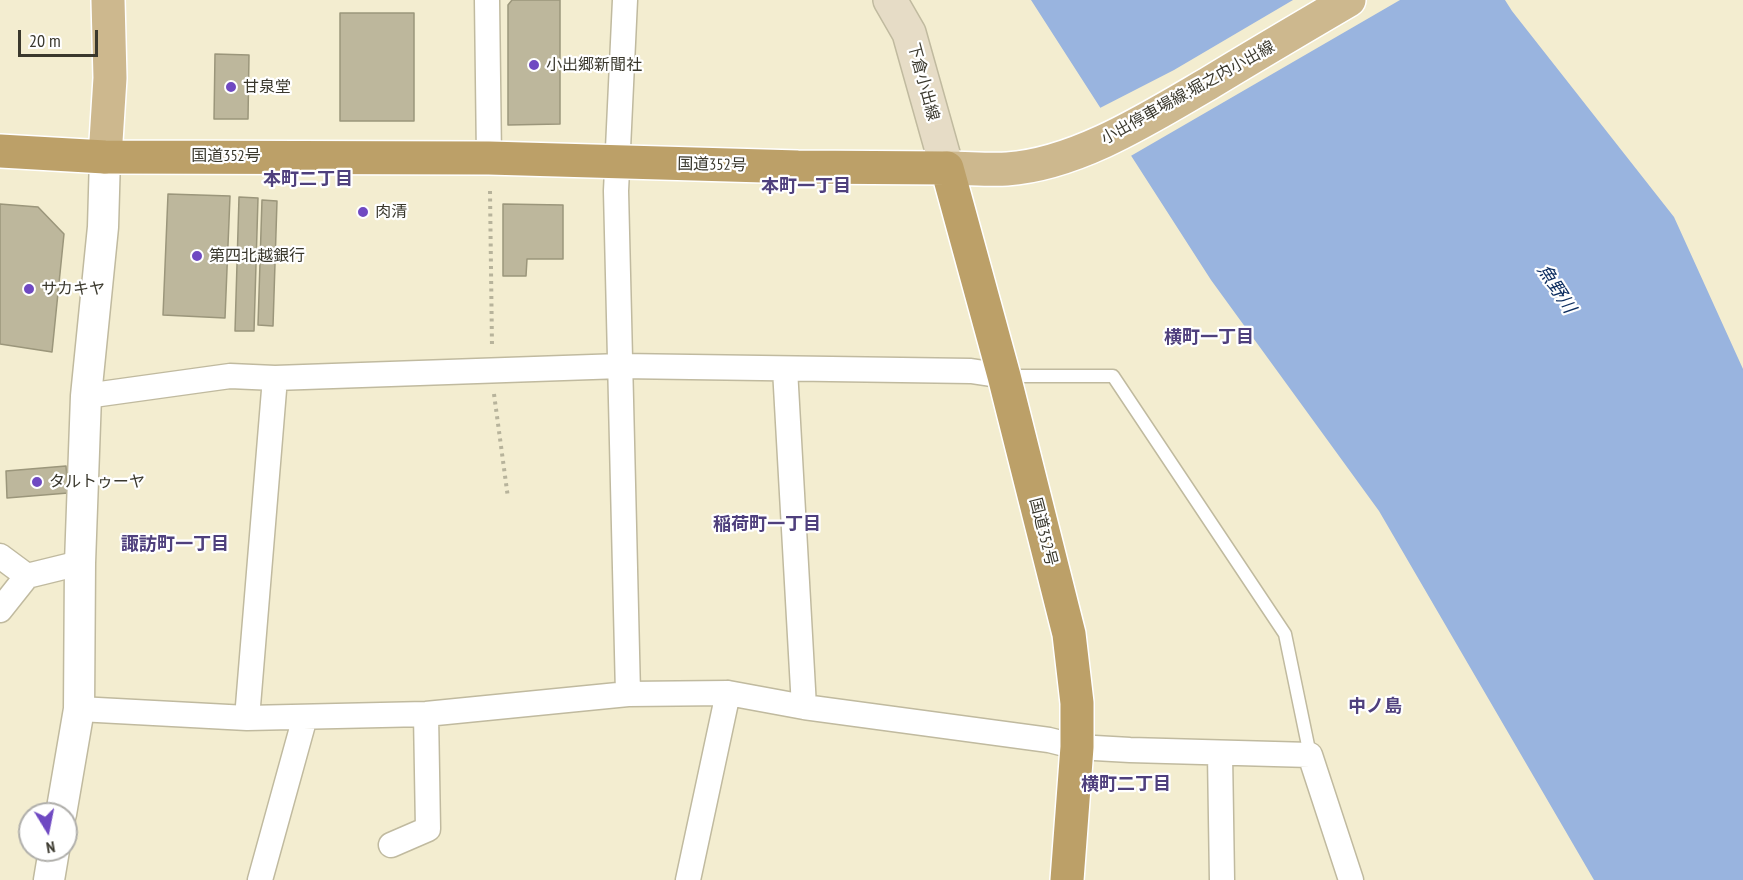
<!DOCTYPE html>
<html>
<head>
<meta charset="utf-8">
<style>
  body { margin:0 }
  #map { position:relative; width:1743px; height:880px; overflow:hidden; background:#f3edd0; font-family:"PT Sans Narrow",sans-serif }
  canvas { display:block }
  .north { position:absolute; left:18px; top:802px; width:60px; height:60px; box-sizing:border-box; background:#fff; border:2px solid #b0afab; border-radius:50%; rotate:170deg; font-size:16px; font-weight:700; line-height:24px; text-align:center; color:#3a382d }
  .north::after { content:''; display:block; margin:auto; width:21px; height:27px; background:#6f49c2; clip-path:polygon(50% 0,100% 100%,50% 72%,0 100%) }
  .scale { position:absolute; left:18px; top:30px; width:80px; height:27px; box-sizing:border-box; border:3px solid #3a382d; border-top:0; padding-left:8px; font-size:18px; line-height:21px; white-space:nowrap; color:#3a382d; -webkit-text-stroke:4px #fff; paint-order:stroke }
</style>
</head>
<body>
<div id="map">
<canvas width="1743" height="880"></canvas>
<div class="north">N</div>
<div class="scale">20 m</div>
</div>
<script>
const ctx = document.querySelector('canvas').getContext('2d');
ctx.lineJoin = 'round';
function fill(path, color) { ctx.fillStyle = color; ctx.fill(path, 'evenodd'); }
function trace(path, color, width, dash) { ctx.strokeStyle = color; ctx.lineWidth = width; ctx.lineCap = dash ? 'butt' : 'round'; ctx.setLineDash(dash || []); ctx.stroke(path); }
function label(font, color, halo, rows, align = 'center') {
  ctx.font = font + ' "PT Sans Narrow","Noto Sans JP",sans-serif'; ctx.lineWidth = 4.5; ctx.setLineDash([]); ctx.textBaseline = 'middle'; ctx.strokeStyle = halo; ctx.fillStyle = color; for (const [text, x, y, turn = 0] of rows) {
    ctx.save(); ctx.translate(x, y); ctx.rotate((+turn || 0) * Math.PI / 180); ctx.textAlign = isNaN(turn) ? turn : align; if (halo) ctx.strokeText(text, 0, 0); ctx.fillText(text, 0, 0); ctx.restore();
  }
}
fill(new Path2D(`
  M1031,0h474l7,11 162,206 69,152v511h-149l-215,-369 -168,-231z`), '#99b4df');
fill(new Path2D(`
  M1293,0h107l-271,157 -31,-48 76,-39z`), '#f3edd0');
const building = new Path2D(`
  M512,0h48v124l-52,1v-120z
  M340,13h74v108h-74z
  M215,54l34,1 -1,64h-34z
  M168,194l62,2 -5,122 -62,-3z
  M239,197l19,1 -4,133h-19z
  M262,200l15,1 -4,125 -15,-1z
  M0,204l38,3 26,27 -12,118 -52,-8z
  M503,204l60,1v54h-36l-1,17h-23z
  M66,466l2,27 -61,5 -1,-27z`);
fill(building, '#bdb79c');
trace(building, '#9b967b', 1.5);
const service = new Path2D(`
  M1005,376h108l172,258 25,121`);
const minor = new Path2D(`
  M487,0l2,158
  M625,0l-9,191 12,503
  M785,369l19,338
  M86,396l144,-20 45,2 346,-12 350,5 33,5
  M0,556l27,20
  M0,610l27,-34 53,-13
  M79,709l168,9 179,-4 202,-20 100,-1 76,14 245,33 28,7 53,3 180,5 41,125
  M247,718l28,-340
  M1220,754l2,126
  M391,845l37,-16 -2,-115
  M260,880l45,-163
  M688,880l40,-187`);
const tertiary = new Path2D(`
  M61,814l18,-105 1,-146 6,-167 17,-169 2,-70
  M49,880l5,-30`);
const secondary = new Path2D(`
  M890,0l19,33 38,135`);
const primary = new Path2D(`
  M105,157l5,-79 -2,-78
  M947,168c20,0 40,2 60,1 71,-5 144,-52 204,-87 46,-28 92,-55 138,-82`);
const trunk = new Path2D(`
  M0,151l105,6 384,1 309,9 149,1 57,208 65,258 8,69v44l-10,133`);
trace(service, '#c0ba9f', 15);
trace(minor, '#c0ba9f', 27);
trace(tertiary, '#c0ba9f', 33);
trace(secondary, '#c0ba9f', 36);
trace(primary, '#fff', 36);
trace(trunk, '#fff', 36);
trace(new Path2D(`
  M490,191l2,155
  M494,394l14,104`), '#b7b39b', 4, [3, 4.5]);
trace(service, '#fff', 12);
trace(minor, '#fff', 24);
trace(tertiary, '#fff', 30);
trace(secondary, '#e6dcc6', 33);
trace(primary, '#cdb88e', 33);
trace(trunk, '#bca068', 33);
for (const [x, y, r, color] of [
  [534,65,6,"#6f49c2"],
  [231,87,6,"#6f49c2"],
  [363,212,6,"#6f49c2"],
  [197,256,6,"#6f49c2"],
  [29,289,6,"#6f49c2"],
  [37,482,6,"#6f49c2"]
]) { const dot = new Path2D(); dot.arc(x, y, r, 0, 2 * Math.PI); ctx.fillStyle = color; ctx.fill(dot); trace(dot, '#fff', 2); }
label('16px', '#3a382d', '#fff', [
  ["小出郷新聞社",546,65],
  ["甘泉堂",243,87],
  ["肉清",375,212],
  ["第四北越銀行",209,256],
  ["サカキヤ",41,289],
  ["タルトゥーヤ",49,482]
], 'left');
label('16px', '#3a382d', '#fff', [
  ["下倉小出線",923,82,75],
  ["小出停車場線;堀之内小出線",1188,93,-29],
  ["国道352号",226,156],
  ["国道352号",712,165,1],
  ["国道352号",1043,532,76]
]);
label('bold 18px', '#4f407d', '#fff', [
  ["本町二丁目",308,180],
  ["本町一丁目",806,187],
  ["横町一丁目",1209,338],
  ["稲荷町一丁目",767,525],
  ["諏訪町一丁目",175,545],
  ["中ノ島",1375,707],
  ["横町二丁目",1126,785]
]);
label('italic 18px', '#0a2b5e', '#fff', [
  ["魚野川",1556,289,57]
]);
</script>
</body>
</html>
